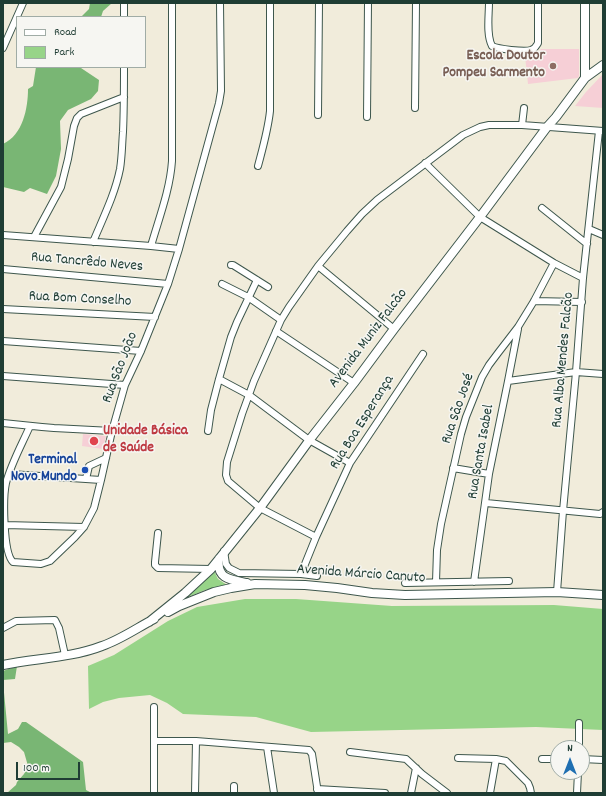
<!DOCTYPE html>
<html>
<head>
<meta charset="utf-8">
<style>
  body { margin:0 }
  #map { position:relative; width:606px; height:796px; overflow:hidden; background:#f1ecdb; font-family:Dekko,sans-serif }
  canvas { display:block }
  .frame { position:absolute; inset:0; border:4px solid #1f3d34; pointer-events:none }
  .legend { position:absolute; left:16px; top:16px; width:130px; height:52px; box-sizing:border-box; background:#f6f6f2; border:1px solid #a0aca6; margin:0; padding:5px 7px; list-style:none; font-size:12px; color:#1f3d34 }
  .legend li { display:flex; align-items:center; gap:8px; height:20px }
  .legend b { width:20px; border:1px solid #a0aca6 }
  .north { position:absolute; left:550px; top:740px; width:40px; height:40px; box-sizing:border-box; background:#f6f6f2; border:1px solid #a0aca6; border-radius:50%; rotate:0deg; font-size:11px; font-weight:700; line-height:16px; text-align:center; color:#1f3d34 }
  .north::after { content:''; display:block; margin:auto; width:14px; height:18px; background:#1f6fb2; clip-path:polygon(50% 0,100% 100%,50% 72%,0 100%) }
  .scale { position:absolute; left:16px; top:762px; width:64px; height:18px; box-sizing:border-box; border:2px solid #1f3d34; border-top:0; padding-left:5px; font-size:12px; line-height:14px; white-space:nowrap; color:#1f3d34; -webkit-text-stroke:3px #f6f6f2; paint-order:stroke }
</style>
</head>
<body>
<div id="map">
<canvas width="606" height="796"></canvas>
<div class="frame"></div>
<ul class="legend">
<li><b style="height:5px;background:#fff"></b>Road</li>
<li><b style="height:11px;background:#97d488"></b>Park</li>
</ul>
<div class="north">N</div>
<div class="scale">100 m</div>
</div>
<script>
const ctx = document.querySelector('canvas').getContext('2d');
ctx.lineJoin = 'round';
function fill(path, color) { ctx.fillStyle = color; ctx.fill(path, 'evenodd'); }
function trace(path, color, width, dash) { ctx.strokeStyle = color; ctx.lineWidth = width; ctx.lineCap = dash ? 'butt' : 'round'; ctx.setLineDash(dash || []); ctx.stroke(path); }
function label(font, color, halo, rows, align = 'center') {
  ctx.font = font + ' Dekko,sans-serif'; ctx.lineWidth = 3; ctx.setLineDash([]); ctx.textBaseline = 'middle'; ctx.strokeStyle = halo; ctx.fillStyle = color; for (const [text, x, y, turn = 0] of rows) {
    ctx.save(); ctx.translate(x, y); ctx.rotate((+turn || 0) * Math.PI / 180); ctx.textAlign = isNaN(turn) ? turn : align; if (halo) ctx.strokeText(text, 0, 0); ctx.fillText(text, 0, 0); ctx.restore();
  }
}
fill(new Path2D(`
  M541,49h38v27l-1,2 -50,6 -3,-28h9l3,-2z
  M603,74v34l-28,-2 11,-14z
  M83,434l23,2 -3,13 -21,-3z`), '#f6cfd6');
fill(new Path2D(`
  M213,569l5,10 9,6 -22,5 -22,9z
  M245,599h51l96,7 162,-1 49,4v121l-67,-3 -225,5 -55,-15 -73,-3 -16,-11 -17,-8 -31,3 -16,4 -14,7 -1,-43 26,-11 54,-34 29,-14z`), '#97d488');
fill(new Path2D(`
  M90,3h22l-9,8 -2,6h-20l8,-8z
  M36,67h37l8,1 18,12 -1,11 -7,8 -23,11 -8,11 1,28 -5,27 -9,18 -17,-6 -6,4 -21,-5v-43c20,-9 25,-36 25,-55l5,-3z
  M17,666l-2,13 -12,1v-9z
  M3,682l5,52 10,-5 4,-7h4l57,40 3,28 6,3h-85l9,-8 1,-3 7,-8 4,-8 -4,-14 -5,-5 -8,-5 -8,1z`), '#79b674');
const minor = new Path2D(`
  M124,3v14
  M489,3c0,12 -3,32 3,43 6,3 32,6 39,4 4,-1 5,-4 7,-7v-40
  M3,48l20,-45
  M415,108l1,-105
  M318,115l1,-112
  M367,117l1,-114
  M522,125l2,-17
  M425,163l55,54 74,46 29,15
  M258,166c5,-19 10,-36 12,-55v-108
  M542,208l45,36
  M589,229l14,6
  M3,235l148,11 28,3
  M34,237l27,-50 7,-28 6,-33 3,-8 4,-4 43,-17
  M93,242c10,-24 22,-48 27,-73 2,-12 2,-25 3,-37 1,-22 1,-43 1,-65
  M151,246c8,-28 19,-56 21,-85v-158
  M231,265h2l35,22
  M318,266l76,63
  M3,269l165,15
  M222,284l26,13 33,23
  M534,301l48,1
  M3,309l152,8
  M276,331l78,52
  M3,341l138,10
  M3,376l122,9
  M219,379l30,16 60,45 41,23
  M508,381l68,-9 27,2
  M3,423l39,4 12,1 58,3
  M30,426c-8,18 -19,38 -24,57 -3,14 -3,70 7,79l28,2 9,-3 25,-24 9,-10 10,-19 7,-28 11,-49 13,-46 16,-34 27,-67 11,-35 40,-146 2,-12 -1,-88
  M208,431l3,-21 8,-31 12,-42 6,-15 20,-42
  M453,468l36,6
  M10,474l91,6
  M86,479l3,-13 17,-8
  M486,503l114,11 3,-2
  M5,525l79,2
  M158,533l-3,29v3l3,3 53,1
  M316,537l-56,-29 -32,-27 -2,-6 1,-13 15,-48 12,-33 27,-61 8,-13 29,-41 29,-35 15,-17 15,-14 86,-65 17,-8 9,-2h33l81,6
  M224,551l2,13 3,4 10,5 62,1 16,2
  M301,574l15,-37 34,-74 73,-109
  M436,582l1,-32 4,-26 20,-90 5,-17 16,-40 7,-12 9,-12 20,-26 16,-26 20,-38
  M474,582l15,-108 19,-93 10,-52
  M405,583l104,-2
  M557,592l6,-81 13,-139 7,-94 16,-147
  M3,628l13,-7 39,-1 4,8 6,27
  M154,707v86
  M154,741h42l113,9 3,4 6,39
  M267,747l7,46
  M579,748v-25
  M350,752l56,7 16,15 25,19
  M458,758l38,1 10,2 22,22 2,5 1,5
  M542,759h16
  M582,759l21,1
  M234,786v7
  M317,789l68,4
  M195,793l1,-52
  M411,793l5,-25
  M490,793l6,-34
  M577,793l1,-21`);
const major = new Path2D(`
  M585,3v75
  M219,559c-3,20 12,21 28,24
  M168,612l11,-6 35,-14 17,-4 24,-4 50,1 32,3 35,5 33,2 152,-3 46,3
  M149,622l36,-29 26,-24 49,-61 51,-70 43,-55 40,-54 86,-112 67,-90 9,-10 29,-39 18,-13
  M3,665c33,-7 68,-7 99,-19 18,-6 35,-18 52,-27`);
trace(minor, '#3e574d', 8);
trace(major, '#3e574d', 10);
trace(minor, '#fff', 6);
trace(major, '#fff', 8);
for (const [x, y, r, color] of [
  [553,66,4,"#8d6e63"],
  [94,441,5,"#e0444e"],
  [85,470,4,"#1a4fb4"]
]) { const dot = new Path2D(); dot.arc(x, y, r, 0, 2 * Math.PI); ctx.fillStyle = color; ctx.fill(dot); trace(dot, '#f6f6f2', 1.5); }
label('bold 15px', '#785e54', '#f6f6f2', [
  ["Escola Doutor",545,57],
  ["Pompeu Sarmento",545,74]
], 'right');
label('15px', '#1f3d34', '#f6f6f2', [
  ["Rua Tancrêdo Neves",87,263,5],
  ["Rua Bom Conselho",80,300,3],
  ["Avenida Muniz Falcão",369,339,-53],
  ["Rua Alba Mendes Falcão",564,360,-85],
  ["Rua São João",121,368,-69],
  ["Rua São José",459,409,-71],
  ["Rua Boa Esperança",363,423,-58],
  ["Rua Santa Isabel",482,452,-80],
  ["Avenida Márcio Canuto",361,575,4]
]);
label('bold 15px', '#be3a42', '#f6f6f2', [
  ["Unidade Básica",103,432],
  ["de Saúde",103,449]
], 'left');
label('bold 15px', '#164399', '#f6f6f2', [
  ["Terminal",77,461],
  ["Novo Mundo",77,478]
], 'right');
</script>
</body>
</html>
